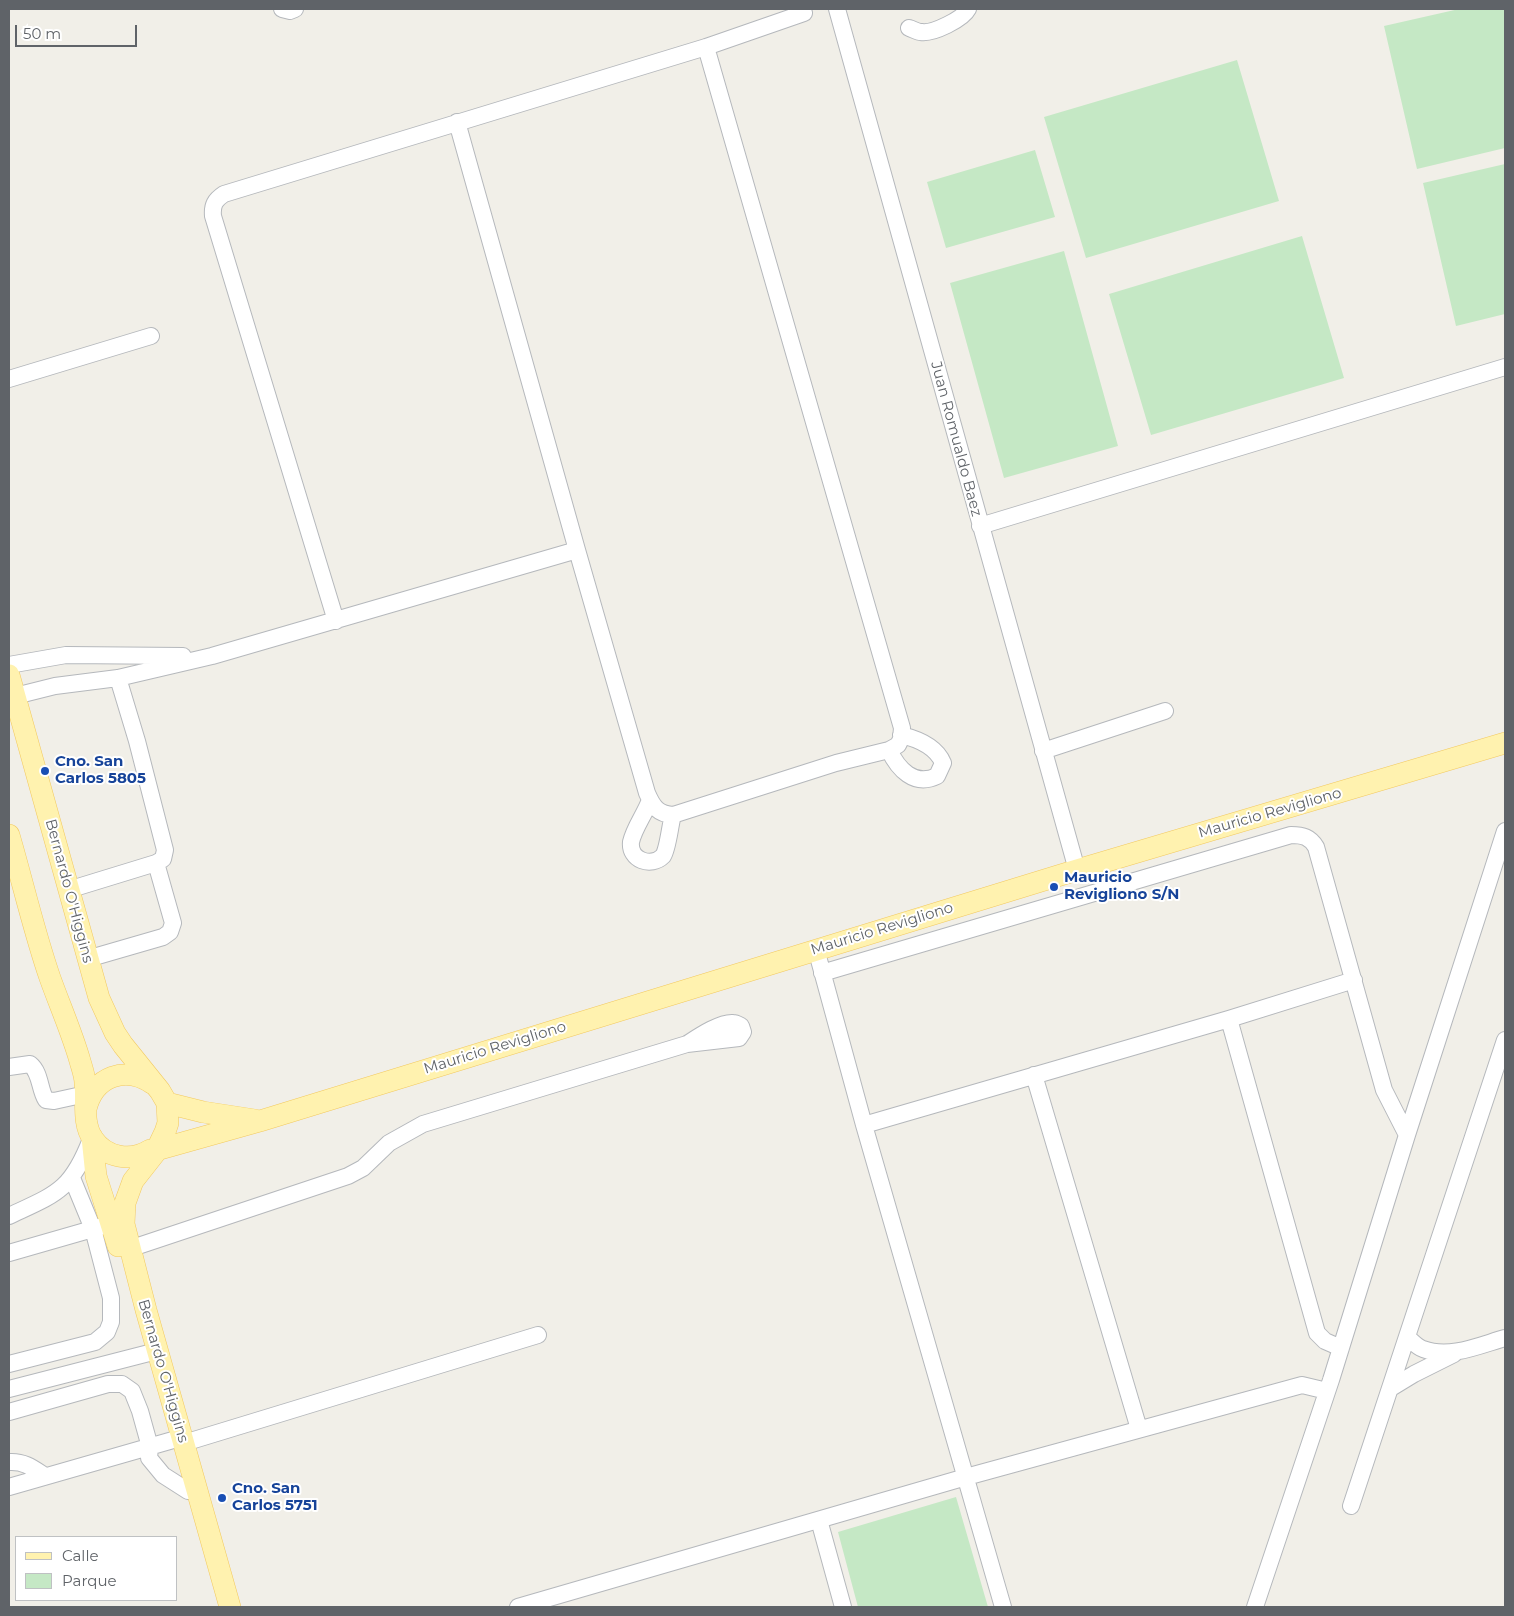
<!DOCTYPE html>
<html>
<head>
<meta charset="utf-8">
<style>
  body { margin:0 }
  #map { position:relative; width:1514px; height:1616px; overflow:hidden; background:#f1efe8; font-family:Montserrat,sans-serif }
  canvas { display:block }
  .frame { position:absolute; inset:0; border:10px solid #5f6368; pointer-events:none }
  .legend { position:absolute; left:15px; top:1536px; width:162px; height:65px; box-sizing:border-box; background:#fff; border:1px solid #bfc1c3; margin:0; padding:6px 9px; list-style:none; font-size:15px; color:#5f6368 }
  .legend li { display:flex; align-items:center; gap:10px; height:25px }
  .legend b { width:25px; border:1px solid #bfc1c3 }
  .scale { position:absolute; left:15px; top:25px; width:122px; height:22px; box-sizing:border-box; border:2px solid #5f6368; border-top:0; padding-left:6px; font-size:15px; line-height:18px; white-space:nowrap; color:#5f6368; -webkit-text-stroke:4px #fff; paint-order:stroke }
</style>
</head>
<body>
<div id="map">
<canvas width="1514" height="1616"></canvas>
<div class="frame"></div>
<ul class="legend">
<li><b style="height:6px;background:#fff2af"></b>Calle</li>
<li><b style="height:14px;background:#c5e8c5"></b>Parque</li>
</ul>
<div class="scale">50 m</div>
</div>
<script>
const ctx = document.querySelector('canvas').getContext('2d');
ctx.lineJoin = 'round';
function fill(path, color) { ctx.fillStyle = color; ctx.fill(path, 'evenodd'); }
function trace(path, color, width, dash) { ctx.strokeStyle = color; ctx.lineWidth = width; ctx.lineCap = dash ? 'butt' : 'round'; ctx.setLineDash(dash || []); ctx.stroke(path); }
function label(font, color, halo, rows, align = 'center') {
  ctx.font = font + ' Montserrat,sans-serif'; ctx.lineWidth = 4; ctx.setLineDash([]); ctx.textBaseline = 'middle'; ctx.strokeStyle = halo; ctx.fillStyle = color; for (const [text, x, y, turn = 0] of rows) {
    ctx.save(); ctx.translate(x, y); ctx.rotate((+turn || 0) * Math.PI / 180); ctx.textAlign = isNaN(turn) ? turn : align; if (halo) ctx.strokeText(text, 0, 0); ctx.fillText(text, 0, 0); ctx.restore();
  }
}
fill(new Path2D(`
  M1459,9h46v139l-88,21 -33,-143z
  M1237,60l42,141 -193,57 -42,-141z
  M1035,150l20,67 -109,31 -19,-66z
  M1505,164v150l-49,12 -33,-143z
  M1302,236l42,142 -193,57 -42,-141z
  M1064,251l54,195 -114,32 -54,-195z
  M956,1497l32,110h-130l-20,-75z`), '#c5e8c5');
const minor = new Path2D(`
  M282,9l8,2 5,-2
  M837,9l240,861
  M909,28c4,1 8,4 12,4 12,2 42,-13 47,-23
  M457,122l120,428 70,243c6,14 11,21 26,22l163,-52 53,-13 9,-5 3,-6 1,-11 -196,-681
  M9,379l142,-43
  M980,526l525,-159
  M336,621l-123,-405c-1,-11 2,-16 11,-22l482,-147 98,-34
  M9,665l57,-10 117,1
  M15,696l40,-10 63,-8 94,-22 365,-106
  M889,750c9,19 25,37 48,26l6,-13c-7,-17 -25,-24 -42,-28
  M1043,751l122,-40
  M650,800c-5,14 -16,28 -19,42 -2,18 20,26 32,14 5,-7 7,-31 10,-41
  M68,890l88,-27 7,-4 2,-9 -28,-109 -19,-63
  M816,949l48,176 139,482
  M87,959l76,-22 7,-5 3,-9 -17,-60
  M822,973l469,-138c12,0 19,2 25,12l68,243 23,45
  M1229,1019l88,314 8,8 16,7
  M9,1067l21,-3c11,9 9,25 16,36l8,1 32,-7
  M1034,1075l105,354
  M864,1125l365,-106 125,-39
  M9,1216c47,-22 62,-25 82,-77
  M129,1249l219,-73 15,-8 26,-25 34,-19 264,-80 52,-6 4,-6 -2,-6c-2,-1 -5,-3 -8,-3 -13,-1 -35,14 -46,21
  M9,1253l94,-27
  M1407,1337c5,4 10,10 16,12 27,10 57,-4 82,-11
  M9,1364l86,-22 12,-10 4,-10v-24l-18,-69 -21,-51
  M1391,1388l23,-14 40,-20
  M9,1389l140,-36
  M9,1412l99,-28h14l10,7 8,20 10,36 -1,11 14,17 25,16
  M184,1443l354,-108
  M9,1462c15,-1 24,6 36,14
  M9,1487l164,-47
  M1351,1506l154,-466
  M819,1520l24,87
  M518,1607l448,-130 336,-92 25,6
  M1255,1607l76,-227 76,-245 98,-304`);
const major = new Path2D(`
  M9,675l90,323 16,35 8,12 37,46 7,12 1,20 -3,9 -10,21 -22,28 -8,22 -1,21 22,86 84,297
  M9,835c14,48 25,97 41,143 10,28 22,55 30,83 2,7 5,15 5,22 2,19 -3,40 8,56 13,19 38,23 57,11
  M167,1103l36,9 52,8
  M86,1109c8,-33 40,-44 67,-25
  M92,1137l4,39 22,70
  M139,1155l121,-34 817,-251 428,-127`);
trace(minor, '#b5b8bc', 18);
trace(major, '#f2c960', 22);
trace(minor, '#fff', 16);
trace(major, '#fff2af', 21);
for (const [x, y, r, color] of [
  [45,771,5,"#1a4fb4"],
  [1054,887,5,"#1a4fb4"],
  [222,1498,5,"#1a4fb4"]
]) { const dot = new Path2D(); dot.arc(x, y, r, 0, 2 * Math.PI); ctx.fillStyle = color; ctx.fill(dot); trace(dot, '#fff', 2); }
label('15px', '#5f6368', '#fff', [
  ["Juan Romualdo Baez",956,439,75],
  ["Mauricio Revigliono",1270,813,-16],
  ["Bernardo O'Higgins",69,891,75],
  ["Mauricio Revigliono",882,929,-17],
  ["Mauricio Revigliono",495,1048,-17],
  ["Bernardo O'Higgins",163,1371,74]
]);
label('bold 15px', '#164399', '#fff', [
  ["Cno. San",55,762],
  ["Carlos 5805",55,779],
  ["Mauricio",1064,878],
  ["Revigliono S/N",1064,895],
  ["Cno. San",232,1489],
  ["Carlos 5751",232,1506]
], 'left');
</script>
</body>
</html>
